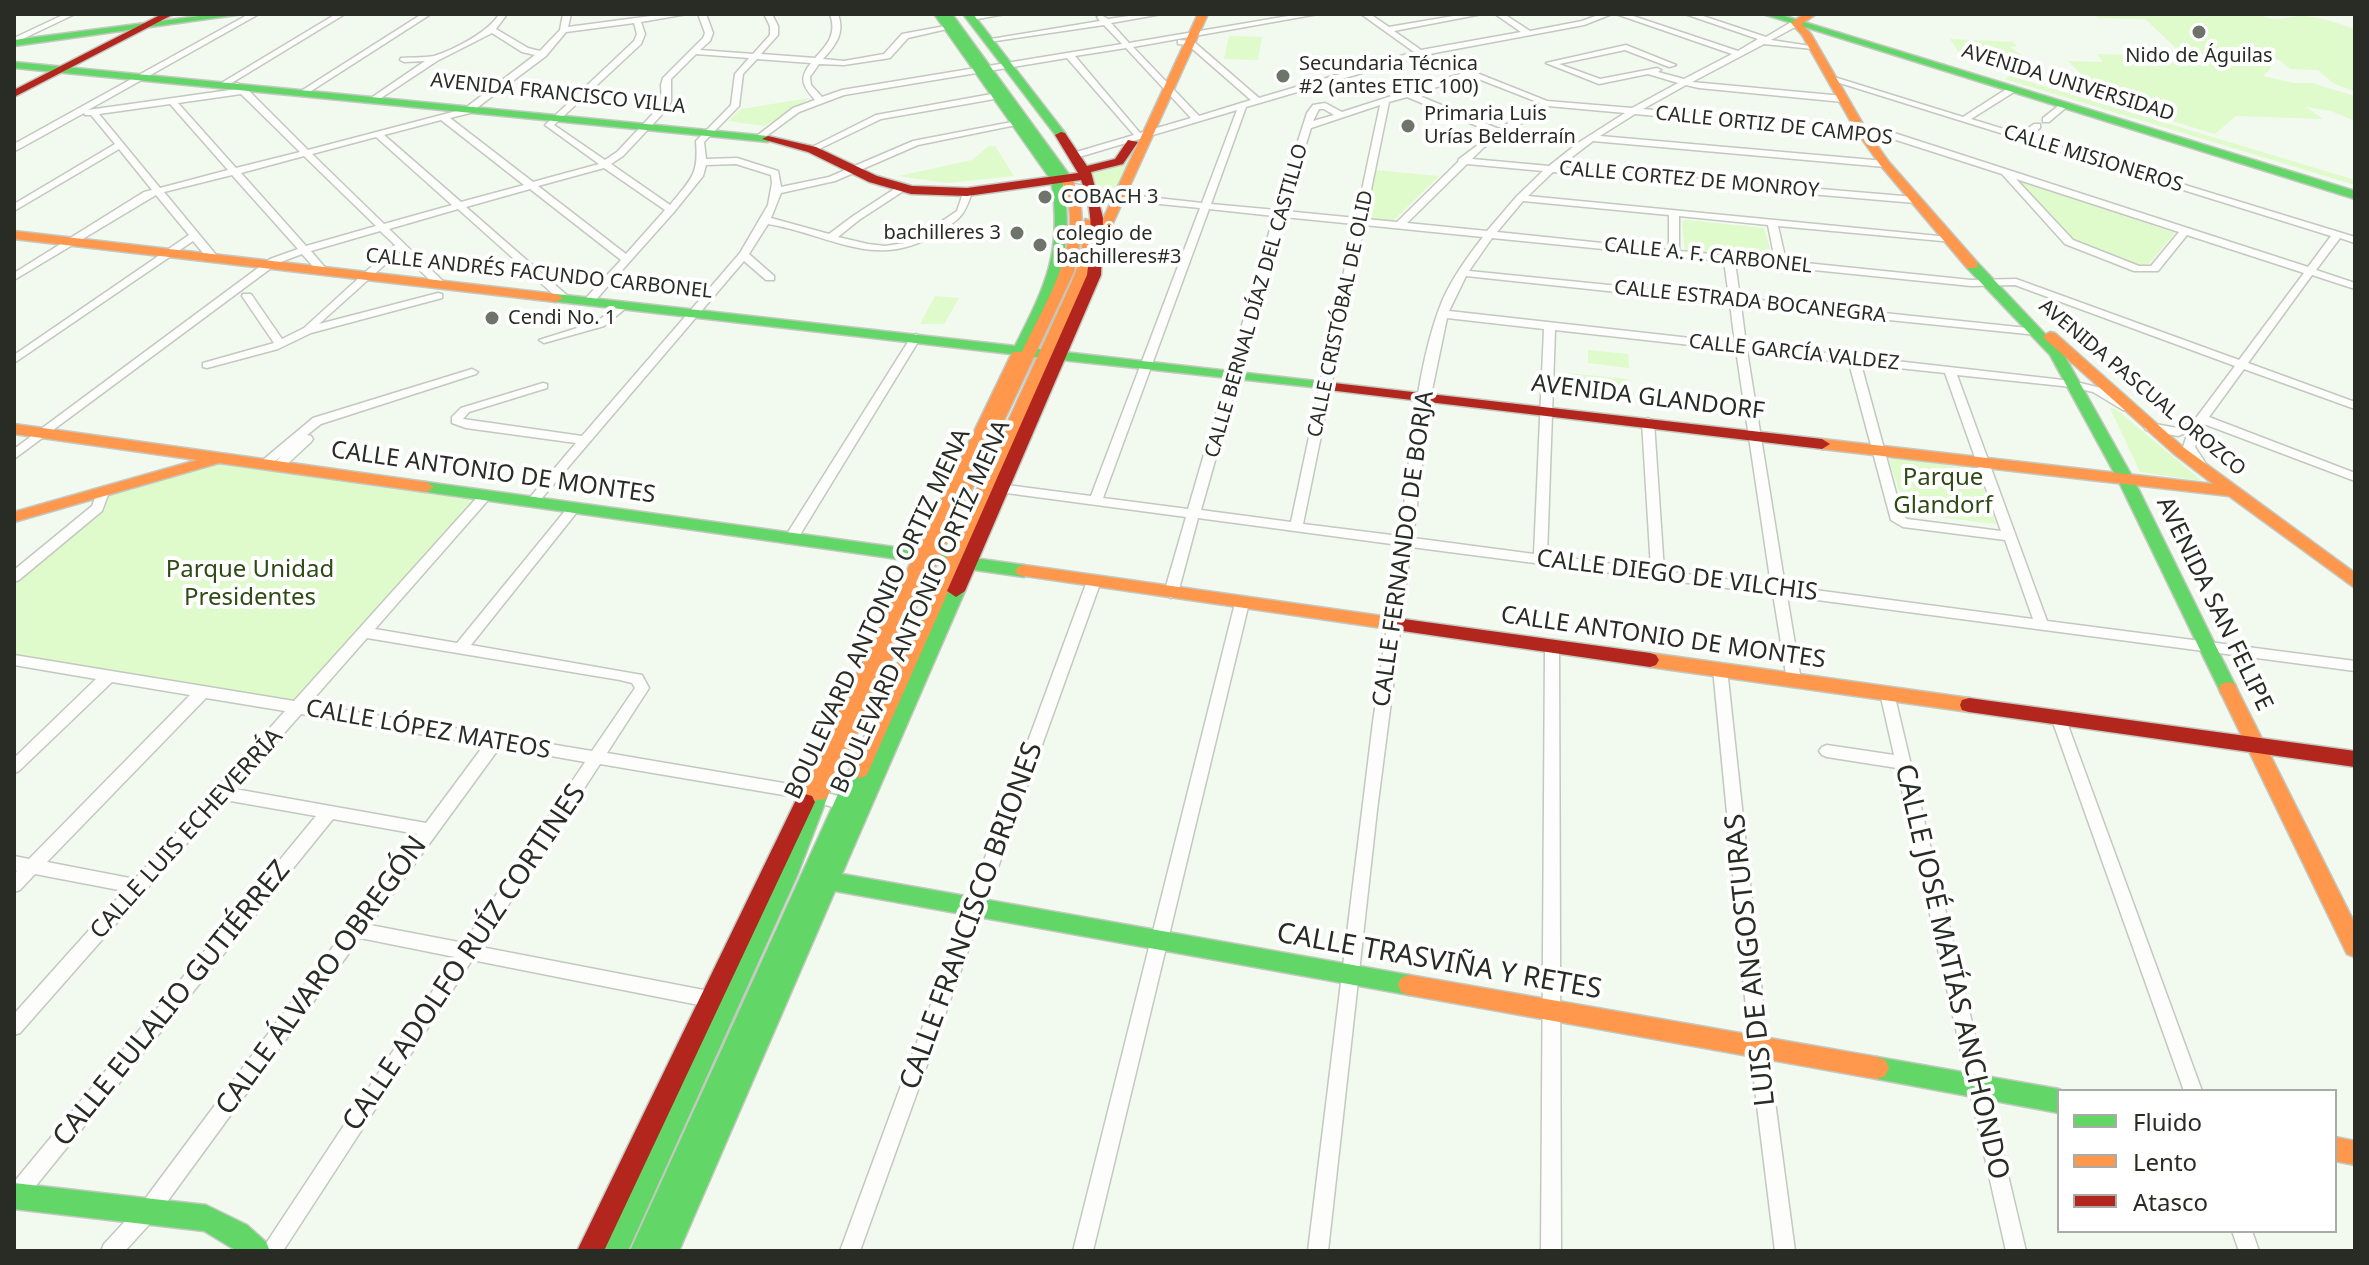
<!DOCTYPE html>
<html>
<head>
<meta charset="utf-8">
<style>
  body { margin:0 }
  #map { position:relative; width:2369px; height:1265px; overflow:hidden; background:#f2f9ee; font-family:"Noto Sans",sans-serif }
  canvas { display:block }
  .frame { position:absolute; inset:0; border:16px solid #282c24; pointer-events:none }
  .legend { position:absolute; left:2057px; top:1089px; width:280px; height:144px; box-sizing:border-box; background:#fff; border:2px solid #a9aba7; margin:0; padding:10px 14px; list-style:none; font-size:24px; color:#282c24 }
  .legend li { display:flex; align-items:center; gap:16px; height:40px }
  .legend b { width:40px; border:2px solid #a9aba7 }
</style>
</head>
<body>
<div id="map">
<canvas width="2369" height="1265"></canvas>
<div class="frame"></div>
<ul class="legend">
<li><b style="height:10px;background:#63d668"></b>Fluido</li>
<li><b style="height:10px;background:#ff974d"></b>Lento</li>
<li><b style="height:10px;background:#b3261e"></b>Atasco</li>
</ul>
</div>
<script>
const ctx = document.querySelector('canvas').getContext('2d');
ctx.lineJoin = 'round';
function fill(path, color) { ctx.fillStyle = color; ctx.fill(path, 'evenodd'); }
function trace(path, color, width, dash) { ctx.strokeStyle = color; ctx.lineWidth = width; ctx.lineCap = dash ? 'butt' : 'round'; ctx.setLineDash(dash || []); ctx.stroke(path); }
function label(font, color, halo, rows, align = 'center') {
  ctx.font = font + ' "Noto Sans",sans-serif'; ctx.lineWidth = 8; ctx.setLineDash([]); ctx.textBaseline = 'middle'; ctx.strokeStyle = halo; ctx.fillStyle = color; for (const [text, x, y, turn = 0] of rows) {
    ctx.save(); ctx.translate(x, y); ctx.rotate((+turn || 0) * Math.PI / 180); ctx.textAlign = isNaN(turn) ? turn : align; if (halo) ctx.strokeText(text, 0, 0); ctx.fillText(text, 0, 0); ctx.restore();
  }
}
fill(new Path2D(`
  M2094,14h166c13,10 30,1 44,2 17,1 35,8 51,13v63l-22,-9 -15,-13 -28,-1 -11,-9h-8v8l-8,8 31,7h18l43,13v25l-24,-10 -25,-4 17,12 -87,-3 -21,18 -117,-35 -17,-13 5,-7 -18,-18 35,1 -6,-8 33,1 8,6 -10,-12 18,1 12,12 34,1 -47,-44 -47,-1z
  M1229,36l33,1 -4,23 -34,-1z
  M1950,39l63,3 4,4 -7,1 13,9 -64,-3z
  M2010,76l345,104v5l-350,-106z
  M810,98l-45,28 -37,-5 13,-12z
  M1146,135l-28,60 -24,-6 -9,-19 34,-8 15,-23z
  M989,146h6l19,30 -66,7 -49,-7 73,-16z
  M1375,170l64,6 -46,45 -31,-3z
  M2021,183h7l147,50 -28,33h-10l-62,-23z
  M1686,220l78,8 9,31 -88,-7 -3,-30z
  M935,296l24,2 -15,26h-24z
  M1588,350l40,4 1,14 -41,-5z
  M1568,373l59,6 1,15 -60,-6z
  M2110,408l7,2 85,71 -62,-9z
  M1894,457l83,13 19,54 -90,-11 -17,-53z
  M214,460l268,37 -186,214 -282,-50v-87l90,-74 2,-9z`), '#dffacb');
const street = new Path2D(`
  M65,14h10l-61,29v-5z
  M249,14h10l-171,96 149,-21 -4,-4 4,-2 10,6 61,61 156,-41 71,-54 -13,-3 -30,-19 -55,28 -59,39 -7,-2 54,-37 -21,1 -4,-2 1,-2c11,-1 23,0 33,-2 20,-6 56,-25 65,-42h8l-11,15 32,19 12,3 20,-21 3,-16h8l-3,13 98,-13h21l-46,8 4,12 -4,10 -87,81 51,35 12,-8 45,-48 -1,-19 2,-7 40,-40 2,-5 -7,-19h8l7,19 -3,8 -10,9 53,4 17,-19v-9l-6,-12h8l6,12v9l-17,19 54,4c13,-14 22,-24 15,-44h8c7,19 -2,31 -15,45l21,2 40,-7 18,-20 54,-10 4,2 -52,12 -18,20 -46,7 -25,-1 -9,13 1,8 11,12 20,-7 280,-46 -18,-19 -115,17 -4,-2 115,-19 -3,-4 4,-2 7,4 35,-5h19l-51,9 18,20 171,-29h18l-185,33 66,69 52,-16 -63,-55 -10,-1v-4l15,1 66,57 155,-46 -53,-38h9l19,13 76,-13h17l-88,17 27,19 100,-18 -26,-18h9l26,17 52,-10 19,-7h11l-28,11 -155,29 118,47 85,7 46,-25 -30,-9 -49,10 -53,-21 80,-18 50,20 -7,2 -44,-17 -66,14 41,15 57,-11 4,2 -3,2 26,7 48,-25 -116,-40h11l111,37 20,-12 -73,-25h12l69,23 27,-16h6v4l-28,15 46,7 -4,2 -49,-5 -72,38 151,14 4,3 -4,3 -144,-14 -13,-3 -43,24 248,23 417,135 23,-31 -504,-157 7,-2 129,40 45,-29h6v4l-43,27 49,15 14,-10h6v4l-12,9 327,100v6l-15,-5 -24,32 39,13v6l-43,-14 -64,88 107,39v7l-111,-40 -35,48 146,56v8l-151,-57 -9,23 15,23 -6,4 -4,-1 -17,-26 5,-15 -10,4 -32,-6 -2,-3 6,-4 27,5 16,-6 42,-56 -220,-81 -44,1 -236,-24 5,36 297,31 5,3 -5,3 -296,-30 5,39 326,37 29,7 30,18v4h-8l-30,-18 -21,-5 -115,-12 90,246 308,40v10l-568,-75 14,84 -2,4h-10l-2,-4 -14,-86 -362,-47 -34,263 -49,441h-20l65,-529 26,-177 -201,-27 -20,75 -7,5 -7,-5 22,-76 -187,-25 -6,-4 6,-4 92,12 109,-288 -70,-7 -76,-17 5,-3 71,14 72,8 35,-93 -158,47h-6v-4l61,-18 -67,-77 -223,37 -45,17 -38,28 -4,-3 1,-2 35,-27 22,-8c-12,-14 -17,-21 -4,-37l-54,-4 -14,15 -4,32 -35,36 2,17 31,-1 41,13 3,16 48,-10 84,-36 104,-20 4,3 -103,21 -83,36 -54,12 -10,25 58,16 24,-18 46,-30h6v4l-46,30 -21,17 30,7 17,2 20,-3 24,-13 28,-19 7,-21 8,2c-8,25 -13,28 -35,41 -59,39 -108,1 -169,-9l-19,30 25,22v4h-8l-22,-19 -208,244 -4,1 -6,-4 50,-59 -110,-15 -14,-5v-6l9,-9 82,-25 4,1v4l-78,24 -6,7 119,17 158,-183 28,-48 4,-22 -1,-8 -35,-11 -30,1 -3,11 -29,36 -82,92 -4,1 -5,-3 1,-2 37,-40 -91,-71 -64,18 104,91v4h-8l-104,-93 -69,20 57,55v4h-8l-38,-37 -81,73 119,-31 4,1v4l-131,35 -33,16 -71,19 -4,-1v-4l71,-20 -32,-47 1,-2h8l31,45 22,-11 91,-83 -15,-14 -69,20 17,20 -5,3 -4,-1 -17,-19 -24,9 -264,196v-10l256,-190 28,-10 -66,-74 -68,17 53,64v4h-8l-16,-19 -179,122v-8l175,-120 -33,-40 -142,85v-7l130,-81 8,-2 -33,-41 -105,62v-7l101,-60 -24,-29h-6l-1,-2 -67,37 -3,1v-7zM634,23l3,11 -3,7 -89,84 54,39 -66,18 -83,-64 20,-5 76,-57 20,-24zM1126,48l65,70 -51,15 -65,-77zM696,54l53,4 -14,16 -4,31 -35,36c3,34 -5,38 -26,64l-59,-41 12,-8 46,-49 2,-6v-22zM1420,56l43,17 -121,39 -17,-9 -12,2 -6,8 -31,97 -65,-6 35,-97zM1471,76l69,27 -41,26 -84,-35zM241,94l59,58 -64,16 -58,-65zM1407,97l87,36 -35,26 -1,3 -61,60 -32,-3 24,-117zM170,104l58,66 -68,18 -61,-74zM1380,105l-24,113 -71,-7 26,-83zM1548,106l77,7 -47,30 -29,23 -77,-7 11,-11zM1319,109h5l10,6 -21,6zM1635,114l255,24 112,36 63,70 69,27h24l29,-36 117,38 -65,87 -223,-81 -45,1 -185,-19 -8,-35 175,16v-4l-4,-1 -421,-41 25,-24 362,31 5,-3 -5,-3 -356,-30 34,-26 292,26 5,-3 -5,-3 -285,-25zM441,120l83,65 -63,17 -77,-67zM376,137l76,68 -68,19 -72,-70zM304,156l72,70 -70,20 -65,-73zM1467,164l76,7 -26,25 -30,35 -80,-8zM604,168l61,42 -39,44 -88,-68zM2016,179l163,53 -28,34h-12l-66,-26zM1523,201l146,14v35l-172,-18zM1209,209l65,7 -86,293 -85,-11zM1679,216l89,9 7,35 -96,-9zM1284,217l70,7 -63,298 -90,-12zM1364,225l119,12c-15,19 -30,40 -40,62 -29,70 -32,162 -43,237l-97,-12zM1492,238l232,23 5,36 -260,-26zM1466,276l264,28 5,39 -286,-32zM1447,318l97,11 -10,225 -121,-16 17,-138zM1555,330l181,20 35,235 -107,-14 -10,-149 -6,-4 -6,4 9,147 -104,-14zM1747,351l102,12 42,157 12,7 102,13 28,79 -248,-33zM1861,364l84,9 56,158 -94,-12 -5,-4z
  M336,14h9l-120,73 -7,-2z
  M422,14h9l-123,79 -7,-2z
  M985,14h20l-33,6 -4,-2z
  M997,93l3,1v4l-119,21 -66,32 -7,-2 68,-34z
  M2062,103l7,2 -20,17h-6v-4z
  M622,303l5,3 -1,2 -22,18 -60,17 -5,-3 57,-18z
  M916,334l5,3 -126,206h-10l-2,-3 2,-3 126,-200z
  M472,369l6,3 -2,2 -155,50 -14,11 4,1 2,3 -2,3 -29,27 -4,1 -6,-4 10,-11 -14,12h-8l-2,-3 55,-46z
  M103,488l6,4 -7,19 -83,69 -5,2v-12l78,-64 5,-14z
  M485,492l4,1 2,3 -2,3 -114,130 82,14 112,-137h8l2,3 -2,3 -106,133 171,30 7,13 -42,65 200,34 41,12 2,5 -2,5 -6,1 -35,-11 -207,-35 -119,183 228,44 6,2 3,6 -3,6 -6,2 -237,-47 -189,291h-22l194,-294 -95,-19 -204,279 -31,34h-24l3,-7 38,-41 275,-369 -84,-15 -311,384 -8,3v-24l302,-366 -91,-16 -205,233 -6,2v-21l110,-123 -89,-17 -15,16 -6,2v-18l3,-3 -3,-1v-14l15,3 161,-164 -78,-13 -93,89 -5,2v-15l82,-79 -82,-14v-10l280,46 187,-208zM367,638l253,42 12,3 3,5 -43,63 -283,-47zM206,698l79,13 -150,168 -88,-17zM301,714l183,31 -58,78 -191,-34zM500,747l85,15 -121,181 -94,-18z
  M1094,576l7,5 -241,670h-20l247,-670z
  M1242,598l7,5 -156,648h-20l162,-648z
  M1552,642l7,5 2,604h-20l4,-604z
  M1720,664l5,1 2,4 41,380 27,202h-20l-25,-202 -37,-380 2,-4z
  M1887,688l5,1 2,4 132,558h-20l-109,-483 -70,-11 -5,-2 -3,-4 3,-4 5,-2 67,10 -14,-62 2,-4z
  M2058,711l5,2 2,4 137,374h-18l-133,-374 2,-4z
  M2232,1231h20l7,20h-20z`);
const fast = new Path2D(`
  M215,14h28l-229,32v-6z
  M934,14h18l121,166 -10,3c12,66 -6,106 -34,165l296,34 5,1v6l-305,-33 -7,3 -7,-5 -460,-53 -2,-3 7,-4 459,52c31,-61 48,-96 36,-166z
  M963,14h10l92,119v4h-8z
  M1763,14h15l577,177v8z
  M14,62l754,74 6,3 -6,3 -754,-74z
  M1972,261l5,1 86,91 70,125 104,211 -2,5h-14l-2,-5 -102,-211 -67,-123 -83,-87v-6z
  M426,482l598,83 9,6 -9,6 -604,-86 -2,-4 2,-4z
  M956,585l9,6 -123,283 567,101 8,3 3,7 -3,7 -8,3 -574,-104 -156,360h-49l219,-481 3,-6 7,-2 9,6 79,-177z
  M819,785l7,2 3,6 -32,83 -169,375h-26l173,-375 34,-83 3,-6z
  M1877,1057l182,32 4,2h-4v22l-182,-34 -8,-3 -4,-8 4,-8z
  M14,1183l192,22 41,20 19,17 4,9h-33l-33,-20 -190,-22z`);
const slow = new Path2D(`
  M1198,14h10l-99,218 -10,3 -2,-3z
  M1804,14h12l-14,10 9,10 56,97 22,31 88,100v6h-10l-86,-102 -25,-35 -54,-96 -11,-12z
  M1067,176l4,1c17,30 10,63 3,95l-248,527 -10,1 -4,8 -7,2 -7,-2 -3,-6 216,-447 2,-3h9c24,-51 67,-115 39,-172z
  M1085,219l10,3 -2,36 -7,23 -217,489 -3,6 -7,2 -7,-2 -3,-6 223,-489 9,-23z
  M14,231l542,63 7,4 -7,4 -542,-63z
  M2050,332l5,1 128,114 172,126v15l-126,-92 -407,-47 -8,-5 8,-5 391,45 -40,-31 -128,-114 -2,-3z
  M14,424l412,58 8,5 -8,5 -207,-29 -205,59v-10l183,-52 -183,-26z
  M1024,565l365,52 9,6 -9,6 -371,-54 -3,-4 3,-4z
  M1650,653l319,45 7,2 2,5 -2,5 -7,2 -319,-45 -6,-2 -3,-5 3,-5z
  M2228,682l7,2 2,5 118,235v33l-8,-3 -128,-265 2,-5z
  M1409,975l468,82 8,3 4,8 -4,8 -8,3 -468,-84 -8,-3 -3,-7 3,-7z
  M2335,1137l20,4v24l-20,-4z`);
const jam = new Path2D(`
  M162,14h12l-160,83v-7z
  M1061,132l4,1 22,33 28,-7 13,-19 10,2 -15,22 -32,8 12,46 -2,57 -136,316 -9,6 -9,-6 140,-316c5,-33 7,-64 -6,-95l-114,16 -56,-2 -42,-12 -61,-30 -46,-13 6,-3 48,11 61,29 35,10 55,2 111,-15 -23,-38z
  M1325,382l497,57 8,5 -8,5 -502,-60v-6z
  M1389,617l261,36 6,2 3,5 -3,5 -6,2 -261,-38 -9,-6z
  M1969,698l386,53v16l-386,-55 -7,-2 -2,-5 2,-5z
  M805,794l7,2 3,6 -211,449h-27l218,-449 3,-6z`);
trace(street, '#c3c8c0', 3);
trace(fast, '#c3c8c0', 3);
trace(slow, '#c3c8c0', 3);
trace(jam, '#c3c8c0', 3);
fill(street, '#fdfefc');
fill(fast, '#63d668');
fill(slow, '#ff974d');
fill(jam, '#b3261e');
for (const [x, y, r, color] of [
  [2199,32,8,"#6f746b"],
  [1283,76,8,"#6f746b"],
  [1408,126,8,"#6f746b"],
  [1045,197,8,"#6f746b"],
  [1017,233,8,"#6f746b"],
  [1040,245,8,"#6f746b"],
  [492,318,8,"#6f746b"]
]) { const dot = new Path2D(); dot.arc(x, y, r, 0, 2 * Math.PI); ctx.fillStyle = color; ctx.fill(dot); trace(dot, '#fff', 3); }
label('20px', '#282c24', '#fff', [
  ["Nido de Águilas",2199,56,"center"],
  ["Secundaria Técnica",1299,64],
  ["#2 (antes ETIC 100)",1299,87],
  ["Primaria Luis",1424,114],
  ["Urías Belderraín",1424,137],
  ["COBACH 3",1061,197],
  ["bachilleres 3",1001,233,"right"],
  ["colegio de",1056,234],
  ["bachilleres#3",1056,257],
  ["Cendi No. 1",508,318]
], 'left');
label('20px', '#282c24', '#fff', [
  ["AVENIDA UNIVERSIDAD",2068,83,17],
  ["AVENIDA FRANCISCO VILLA",558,94,6],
  ["CALLE ORTIZ DE CAMPOS",1774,126,6],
  ["CALLE MISIONEROS",2093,159,17],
  ["CALLE CORTEZ DE MONROY",1689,180,5],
  ["CALLE A. F. CARBONEL",1708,256,6],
  ["CALLE ANDRÉS FACUNDO CARBONEL",539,274,6],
  ["CALLE BERNAL DÍAZ DEL CASTILLO",1257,301,-74],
  ["CALLE ESTRADA BOCANEGRA",1750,302,6],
  ["CALLE CRISTÓBAL DE OLID",1341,314,-78],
  ["CALLE GARCÍA VALDEZ",1794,353,6],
  ["AVENIDA PASCUAL OROZCO",2142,388,40]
]);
label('24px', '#282c24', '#fff', [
  ["AVENIDA GLANDORF",1648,398,7],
  ["CALLE ANTONIO DE MONTES",493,473,8],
  ["CALLE FERNANDO DE BORJA",1404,549,-82],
  ["CALLE DIEGO DE VILCHIS",1677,576,7],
  ["AVENIDA SAN FELIPE",2214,604,64],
  ["BOULEVARD ANTONIO ORTÍZ MENA",921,607,-66],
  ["BOULEVARD ANTONIO ORTIZ MENA",878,614,-65],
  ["CALLE ANTONIO DE MONTES",1663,638,8],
  ["CALLE LÓPEZ MATEOS",428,730,10],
  ["CALLE LUIS ECHEVERRÍA",187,834,-48]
]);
label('24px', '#2f4a15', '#fff', [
  ["Parque",1943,478],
  ["Glandorf",1943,506],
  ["Parque Unidad",250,570],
  ["Presidentes",250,598]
]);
label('28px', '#282c24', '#fff', [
  ["CALLE FRANCISCO BRIONES",972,916,-70],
  ["CALLE ADOLFO RUÍZ CORTINES",465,958,-56],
  ["LUIS DE ANGOSTURAS",1751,960,-96],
  ["CALLE TRASVIÑA Y RETES",1439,962,10],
  ["CALLE JOSÉ MATÍAS ANCHONDO",1951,972,77],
  ["CALLE ÁLVARO OBREGÓN",322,976,-54],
  ["CALLE EULALIO GUTIÉRREZ",172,1004,-51]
]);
</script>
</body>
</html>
